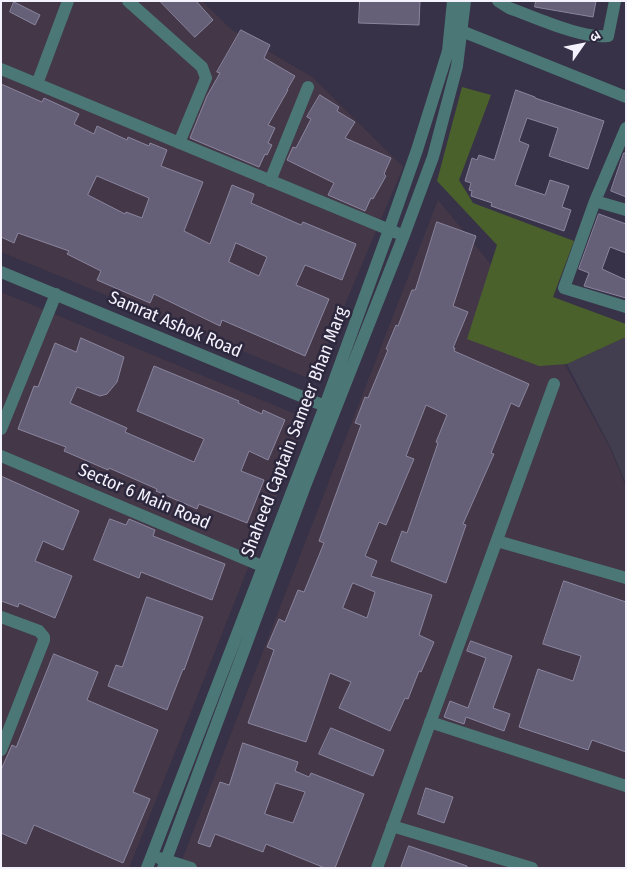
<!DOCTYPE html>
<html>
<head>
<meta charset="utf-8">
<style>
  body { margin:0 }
  #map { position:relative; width:627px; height:869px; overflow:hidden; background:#373247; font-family:"Fira Sans Condensed","Noto Sans Devanagari",sans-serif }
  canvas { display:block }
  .frame { position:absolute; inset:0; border:2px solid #f4f2fd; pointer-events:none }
  .north { position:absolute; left:557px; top:20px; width:50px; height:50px; -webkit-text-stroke:4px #2d283d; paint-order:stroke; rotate:57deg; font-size:14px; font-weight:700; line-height:20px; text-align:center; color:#f4f2fd }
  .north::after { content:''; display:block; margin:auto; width:18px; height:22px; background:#f4f2fd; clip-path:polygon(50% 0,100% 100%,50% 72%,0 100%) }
</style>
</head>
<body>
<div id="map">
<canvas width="627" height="869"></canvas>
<div class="frame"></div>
<div class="north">उ</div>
</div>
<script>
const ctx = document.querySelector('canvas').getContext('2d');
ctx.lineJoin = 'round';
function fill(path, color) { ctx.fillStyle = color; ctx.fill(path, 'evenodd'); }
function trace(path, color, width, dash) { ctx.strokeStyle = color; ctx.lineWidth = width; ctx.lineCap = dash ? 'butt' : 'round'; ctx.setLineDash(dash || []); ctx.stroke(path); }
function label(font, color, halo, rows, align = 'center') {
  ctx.font = font + ' "Fira Sans Condensed",sans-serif'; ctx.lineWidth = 5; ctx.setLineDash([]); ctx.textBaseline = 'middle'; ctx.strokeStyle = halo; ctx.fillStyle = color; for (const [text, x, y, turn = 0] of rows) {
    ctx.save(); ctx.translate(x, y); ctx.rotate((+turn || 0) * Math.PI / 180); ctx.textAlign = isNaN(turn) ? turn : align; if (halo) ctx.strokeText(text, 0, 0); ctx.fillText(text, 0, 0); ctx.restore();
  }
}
fill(new Path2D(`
  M1,1h201l30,29 80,47 91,90 -90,213 -312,-128z
  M438,200l110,134 62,114 16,39v381h-447z
  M1,292l306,127 -178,449h-128z`), '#443848');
fill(new Path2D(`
  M626,337v147l-15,-36 -44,-84z`), '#433e4f');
fill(new Path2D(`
  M462,87l29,8 -32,85 14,23 101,38 -21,56 73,27v13l-59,27 -28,2 -72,-27 30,-94 -60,-64z`), '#4b612c');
const building = new Path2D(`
  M160,1h36l17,19 -18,17z
  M360,1h60l-1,24 -60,-2z
  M536,1h60l-3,16 -58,-10z
  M14,2l26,13 -5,10 -25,-13z
  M241,30l29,15 -6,13 31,18 -8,14h1l-20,35 7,3 -7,15 4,2 -5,10 -2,-1 -6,13 -69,-29 17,-42 13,-23 -3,-1z
  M1,84l41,18 2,-4 35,16 -5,10 20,10 3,-8 30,14 1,-3 21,9 1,-3 17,7 -6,16 42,16 -19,49 26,13 22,-59 22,9 -3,9 50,22 2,-3 53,22 -14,36 -37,-15 -9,20 33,14 -24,57 -83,-36 -2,6 -66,-32 -4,9 -53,-23 4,-9 -34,-17 2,-3 -51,-18 -4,10 -13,-6zM97,176l52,22 -7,20 -16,-6 -1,2 -37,-19zM236,243l31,14 -8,19 -30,-14z
  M516,90l19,7v1l69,23 -16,48 -39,-13 9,-28 -31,-10 -8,23 10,4 -14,40 30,10 5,-15 19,6 -7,21 9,3 -7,21 -73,-25 1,-3 -21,-7 1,-5 -3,-1 2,-7 -6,-2 7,-23 5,2 2,-5 15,5z
  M320,95l19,12 -2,4 18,11 -10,16 46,20 -7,16 2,2 -13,23 -2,-1 -6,13 -37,-16 6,-12 -47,-23 6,-13 3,1 15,-29 -4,-2z
  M624,153h2v44l-15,-6z
  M599,214l27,10v29l-16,-6 -8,22 24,11v18l-42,-12 5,-13 -10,-4z
  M437,222l39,14 -23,70 15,6 -15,36h2l-1,3 75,33 -10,23 -8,-4 -20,50 3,1 -31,70 3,1 -20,58 -55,-22 11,-30 5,2 31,-90 -2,-1 11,-27 -21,-10 -20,51 8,3 -28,66 -7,-3 -14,34 12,5 -6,15 61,19 -13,40 15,7 -13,30 -2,-1 -11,28 -3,-1 -15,33 -51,-23 12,-26 -21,-9 -24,69 -58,-19 26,-73 -7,-3 12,-28 6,3 13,-32 6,2 20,-49 -5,-2 42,-116 -6,-2 10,-26 3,1 20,-48 -2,-1 10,-24 2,1 14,-36h3zM353,583l22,9 -8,26 -24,-10z
  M81,338l43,19 -7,25 -10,12 -7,2 -23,-9 -7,16 57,25 -2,4 69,30 10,-23 -67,-28 17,-45 85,35 -1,2 24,11 1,-4 22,10 -17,40 -19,-9 -8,20 23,9 -17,43 -48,-19 -2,5 -41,-18 1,-2 -48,-21 -1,2 -44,-19 2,-4 -48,-18 16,-43 4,1 17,-44 21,9z
  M1,476l78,35 -16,39 -20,-9 -8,20 37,15 -17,42 -36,-15 -1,4 -17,-6z
  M110,519l16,6 3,-6 26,11 -2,6 72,28 -13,36 -71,-28 -2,6 -45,-18z
  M564,581l62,21v150l-34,-12 -4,10 -69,-23 19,-58 35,12 8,-25 -38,-12z
  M147,597l56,20 -19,53 -1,-1 -16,41 -59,-24 8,-21 6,2z
  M471,641l41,15 -19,52 17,6 -6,17 -38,-14 -2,7 -20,-7 6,-16 18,7 18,-50 -19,-7z
  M54,654l44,18 -11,28 71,30 -25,62 17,7 -27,64 -89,-38 -8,19 -25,-11v-63l11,-25 4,2z
  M331,728l53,22 -11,26 -54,-22z
  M243,743l55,19 -3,9 14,6 2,-4 53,21 -29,74h-10l-59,-24 -3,8 -48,-18 -5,13 -12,-4 22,-61 9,3zM276,783l29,9 -12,31 -28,-9z
  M426,788l27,9 -9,26 -26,-9z
  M409,846l58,20v2h-66z`);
fill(building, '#655f78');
trace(building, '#8a859e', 1);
trace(new Path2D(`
  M128,1l74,66 4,11 -27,65
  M498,1l11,7c26,9 73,31 99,28l7,-35
  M454,28l172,69
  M1,69l396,164
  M37,84l31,-83
  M626,128l-31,73 -31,87 62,19
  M270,181l38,-94
  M595,201l31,9
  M1,272l331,137
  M1,429l55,-135
  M1,456l268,113
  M497,541l129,37
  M1,617l38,14 5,6v3l-43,110
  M430,722l196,64
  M392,826l140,42
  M159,858l32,10
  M147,868l178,-462 64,-176 28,-80 31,-99 5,-50
  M163,868l142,-382 99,-251 29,-78 24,-91 8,-65
  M377,868l177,-484`), '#4b7876', 12);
label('18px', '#f4f2fd', '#2d283d', [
  ["Samrat Ashok Road",175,325,23],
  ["Shaheed Captain Sameer Bhan Marg",295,432,-69],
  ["Sector 6 Main Road",144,497,23]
]);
</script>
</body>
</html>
